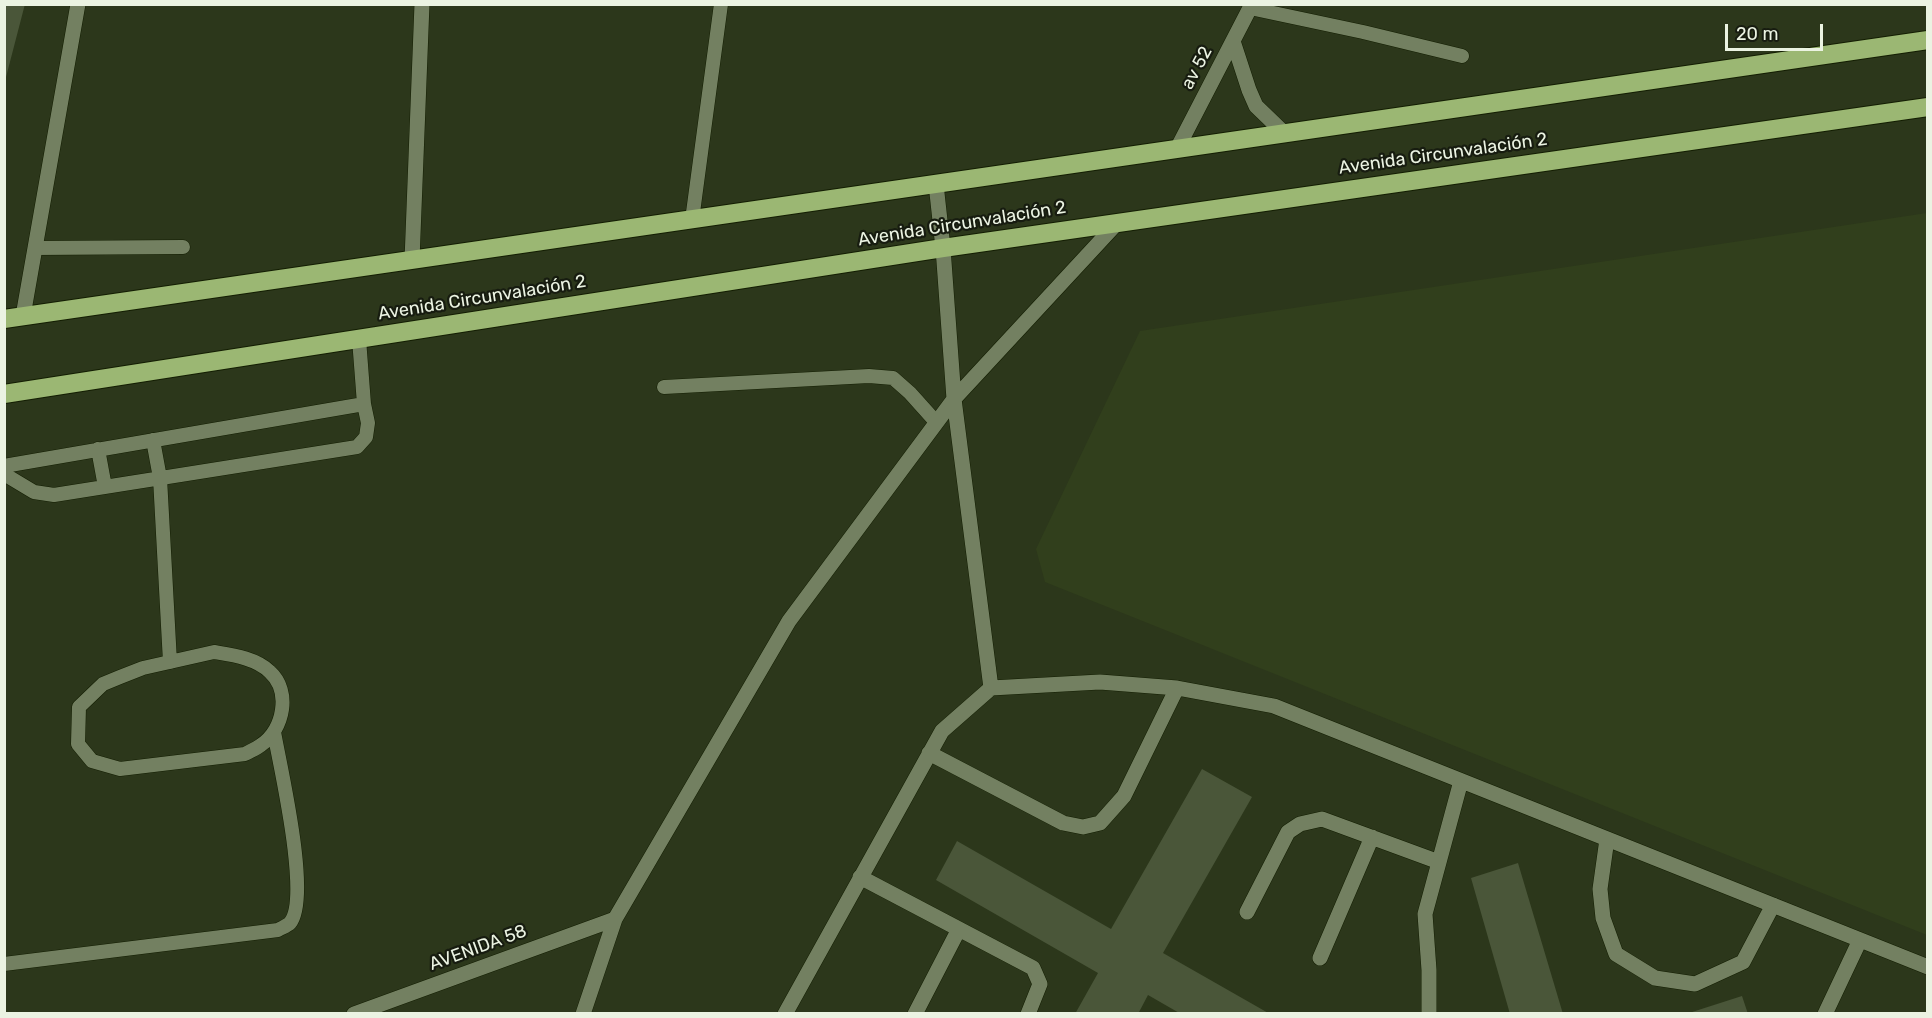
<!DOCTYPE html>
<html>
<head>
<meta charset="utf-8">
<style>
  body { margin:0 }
  #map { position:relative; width:1932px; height:1018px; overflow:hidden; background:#2c371b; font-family:Rubik,sans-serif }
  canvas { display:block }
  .frame { position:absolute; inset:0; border:6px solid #ebf3e2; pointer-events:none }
  .scale { position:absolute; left:1725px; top:24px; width:98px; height:27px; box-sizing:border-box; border:3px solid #ebf3e2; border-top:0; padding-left:8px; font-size:18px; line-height:21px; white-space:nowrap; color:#ebf3e2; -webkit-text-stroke:4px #171c10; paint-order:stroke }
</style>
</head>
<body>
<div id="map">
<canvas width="1932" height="1018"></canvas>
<div class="frame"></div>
<div class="scale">20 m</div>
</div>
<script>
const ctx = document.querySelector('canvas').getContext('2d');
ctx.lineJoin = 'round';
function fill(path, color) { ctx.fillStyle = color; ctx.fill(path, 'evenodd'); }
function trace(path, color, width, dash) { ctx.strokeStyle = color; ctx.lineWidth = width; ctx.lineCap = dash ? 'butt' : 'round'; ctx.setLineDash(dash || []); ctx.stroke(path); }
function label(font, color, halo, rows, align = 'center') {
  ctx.font = font + ' Rubik,sans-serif'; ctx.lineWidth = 4.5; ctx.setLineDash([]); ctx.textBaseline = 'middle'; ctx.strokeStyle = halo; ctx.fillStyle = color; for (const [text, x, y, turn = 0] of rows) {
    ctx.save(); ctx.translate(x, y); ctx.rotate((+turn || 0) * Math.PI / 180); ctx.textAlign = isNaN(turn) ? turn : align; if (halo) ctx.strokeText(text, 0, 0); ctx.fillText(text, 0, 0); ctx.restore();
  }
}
fill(new Path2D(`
  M1927,213v722l-882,-353 -9,-33 104,-218z`), '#313f1c');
fill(new Path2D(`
  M4,4h21l-20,77h-1z
  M1202,769l50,28 -89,156 107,61h-89l-33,-19 -10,19h-63l23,-41 -162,-93 21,-39 154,88z
  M1518,863l45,151h-53l-39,-136z
  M1742,996l6,18h-59v-1z`), '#4a5639');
const lane = new Path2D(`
  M1250,8l113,24 99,24
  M692,220l29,-216
  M35,248l148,-1
  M664,387l205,-11 24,2 17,15 26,29
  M153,440l7,38 10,184
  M98,449l7,38
  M4,466l360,-62
  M4,474l30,18 20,3 303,-48 9,-10 2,-14 -4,-19 -5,-65
  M214,652c18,3 42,6 56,20 21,19 14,57 -9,73 -5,4 -11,6 -16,9l-125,15 -28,-8 -14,-17 1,-37 24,-23 17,-7 23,-9z
  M4,964l274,-34c3,-2 9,-4 12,-7 21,-25 -10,-157 -16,-191`);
const street = new Path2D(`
  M1233,41l16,49 7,16 28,27
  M1177,149l75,-145
  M936,184l7,64 11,151 37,289
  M412,260l10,-256
  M23,316l55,-312
  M929,753l134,70 20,4 17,-4 24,-27 53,-108
  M1607,839l-7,50 3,29 13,36 39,24 40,6 48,-22 30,-57
  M860,877l173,91 7,16 -12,30
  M1247,912l41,-80 12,-8 22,-5 117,43
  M1320,958l52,-121
  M354,1014l261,-95
  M583,1014l32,-95 174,-298 165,-222 164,-177
  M785,1014l157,-283 49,-43 109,-6 77,6 97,18 654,261
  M915,1014l44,-85
  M1429,1014v-44l-4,-56 36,-133
  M1825,1014l35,-74`);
const highway = new Path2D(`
  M4,319l1924,-279
  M4,394l939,-146 985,-141`);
trace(lane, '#141e03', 15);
trace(street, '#141e03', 16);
trace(highway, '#141e03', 20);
trace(lane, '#738061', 14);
trace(street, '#738061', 15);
trace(highway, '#9bb773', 18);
label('18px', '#ebf3e2', '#171c10', [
  ["av 52",1197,68,-62],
  ["Avenida Circunvalación 2",1443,154,-8],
  ["Avenida Circunvalación 2",962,224,-9],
  ["Avenida Circunvalación 2",482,298,-9],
  ["AVENIDA 58",478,948,-20]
]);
</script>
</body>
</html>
